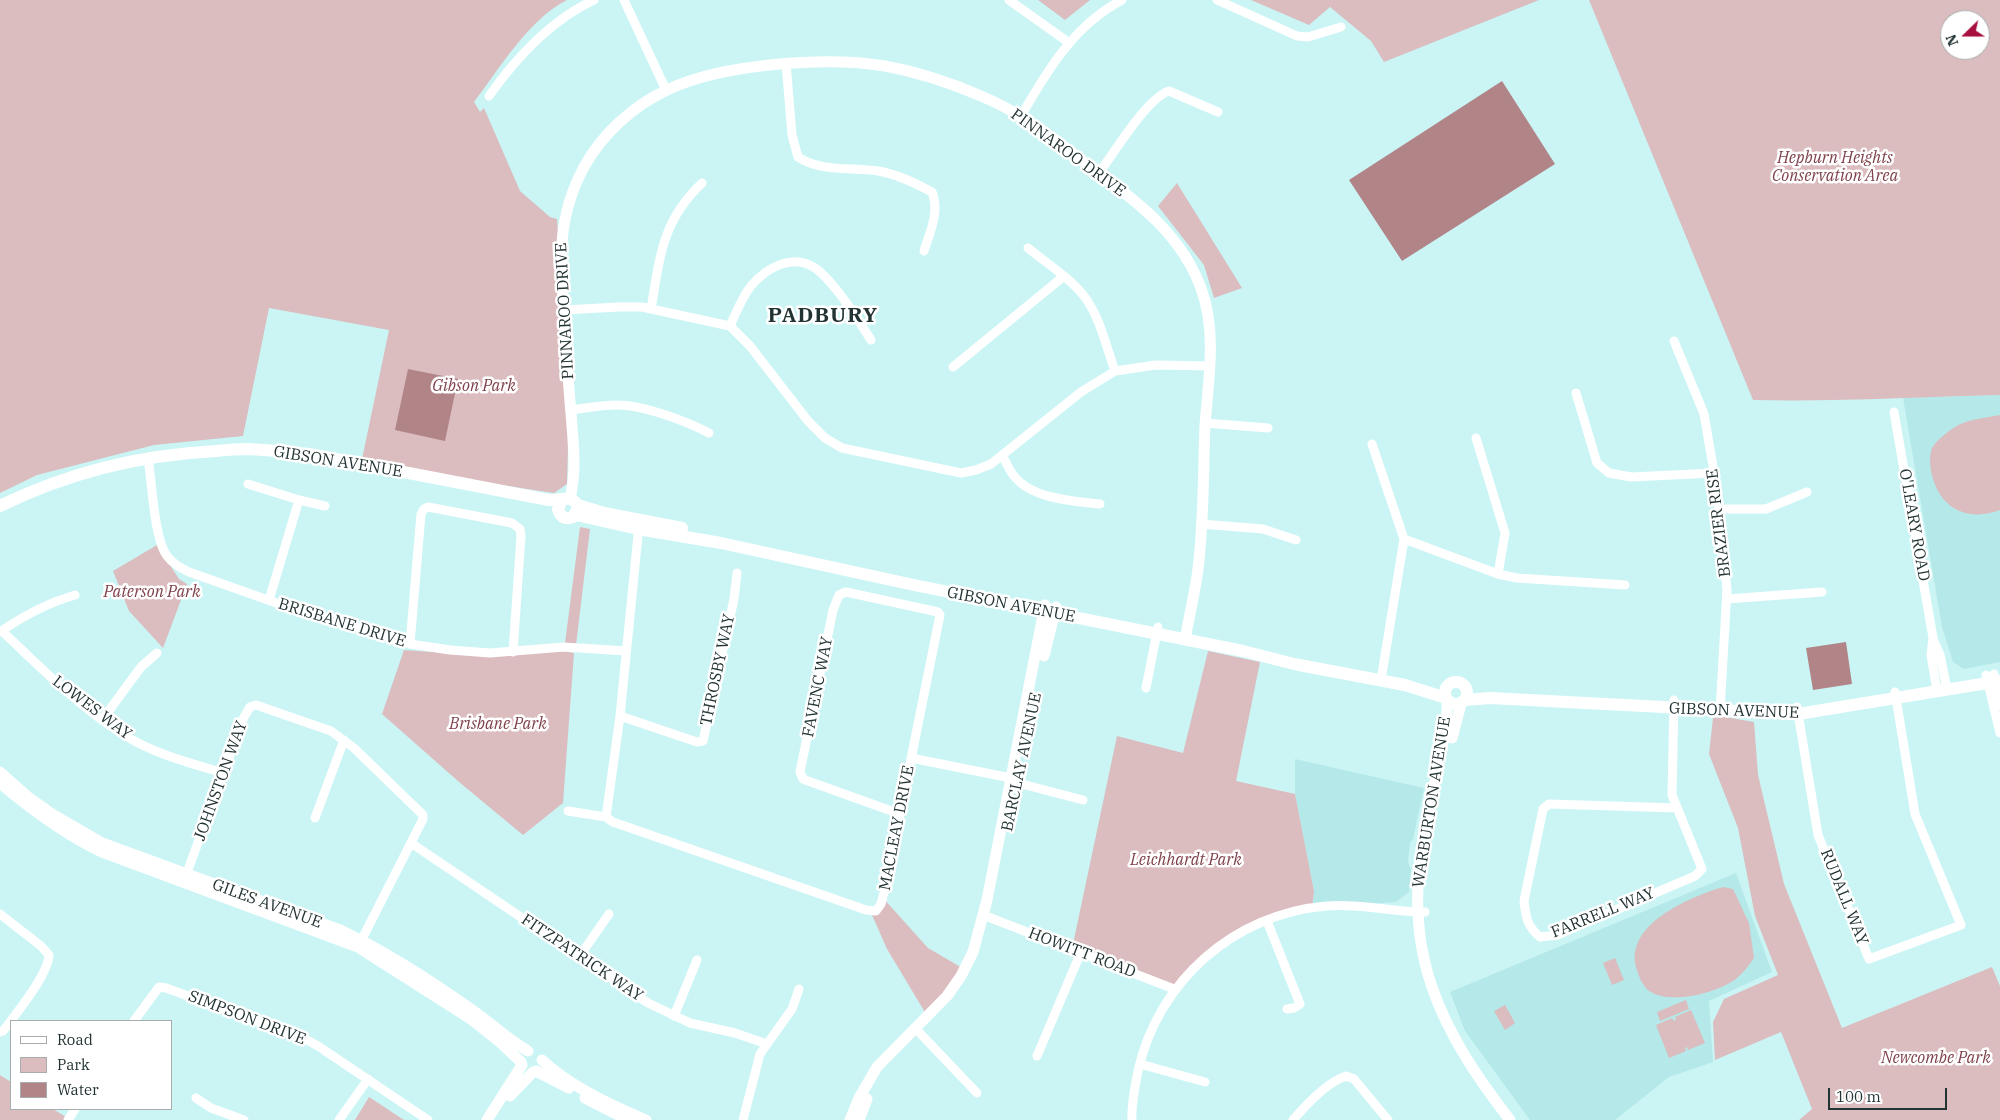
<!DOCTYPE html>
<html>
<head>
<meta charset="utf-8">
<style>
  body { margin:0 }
  #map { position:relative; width:2000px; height:1120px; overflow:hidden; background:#cbf5f5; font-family:"IBM Plex Serif",serif }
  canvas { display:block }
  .legend { position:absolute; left:10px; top:1020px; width:162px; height:90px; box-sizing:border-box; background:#fff; border:1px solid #a7adad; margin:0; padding:6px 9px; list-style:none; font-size:15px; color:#233333 }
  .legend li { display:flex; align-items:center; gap:10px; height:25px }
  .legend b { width:25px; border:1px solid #a7adad }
  .north { position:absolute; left:1940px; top:10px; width:50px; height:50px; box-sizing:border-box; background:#fff; border:1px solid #a7adad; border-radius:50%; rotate:248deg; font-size:14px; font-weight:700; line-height:20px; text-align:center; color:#233333 }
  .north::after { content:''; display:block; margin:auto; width:18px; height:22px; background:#a70f3e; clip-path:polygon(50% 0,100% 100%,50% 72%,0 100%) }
  .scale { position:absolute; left:1828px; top:1088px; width:119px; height:22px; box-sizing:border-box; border:2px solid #233333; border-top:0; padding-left:6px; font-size:15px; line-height:18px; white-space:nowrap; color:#233333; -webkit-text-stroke:4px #fff; paint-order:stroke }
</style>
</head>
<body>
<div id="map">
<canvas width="2000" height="1120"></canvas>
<ul class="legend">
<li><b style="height:6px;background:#fff"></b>Road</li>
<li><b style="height:14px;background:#dbbcbf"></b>Park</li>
<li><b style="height:14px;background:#b18488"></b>Water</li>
</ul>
<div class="north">N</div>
<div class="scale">100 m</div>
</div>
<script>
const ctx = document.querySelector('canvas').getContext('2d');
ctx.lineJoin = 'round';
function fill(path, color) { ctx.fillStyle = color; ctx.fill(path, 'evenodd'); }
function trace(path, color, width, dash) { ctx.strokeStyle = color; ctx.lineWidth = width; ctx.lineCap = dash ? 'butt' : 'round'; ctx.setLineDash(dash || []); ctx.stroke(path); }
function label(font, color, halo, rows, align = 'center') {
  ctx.font = font + ' "IBM Plex Serif",serif'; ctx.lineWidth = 5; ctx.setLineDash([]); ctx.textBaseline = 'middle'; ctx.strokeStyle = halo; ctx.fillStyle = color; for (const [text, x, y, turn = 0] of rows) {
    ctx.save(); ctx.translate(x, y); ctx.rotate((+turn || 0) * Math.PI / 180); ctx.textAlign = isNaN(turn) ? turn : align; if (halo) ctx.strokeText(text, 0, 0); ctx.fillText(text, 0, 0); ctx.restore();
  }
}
fill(new Path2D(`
  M2000,395v267l-36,7 -11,-7 -11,-35 -39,-229z
  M1295,759l129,29 -11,51 -3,4 -2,19 3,8 -2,22 -13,10 -84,6 2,-17 -19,-97z
  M1736,873l36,99 -63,29 4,61 -44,15 -54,43h-85l-65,-89 -15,-39z`), '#b5e8e8');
fill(new Path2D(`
  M0,0h567c-37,18 -68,69 -93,102l6,10 4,-4 36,83 30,26 7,2c6,88 14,176 10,265l-13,9 -193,-29 28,-134 -120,-22 -26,128 -89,9 -117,30 -37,18z
  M1038,0h52l-25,20z
  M1251,0h288l-155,62 -13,-21 -41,-34 -21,18z
  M1589,0h411v395c-83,2 -165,7 -247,5zM1950,20h30v30h-30z
  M1177,183l65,105 -28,10 -10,-33 -46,-59z
  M2000,415v95c-32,12 -60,-1 -68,-35 -2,-7 -3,-20 0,-27 5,-8 15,-16 23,-21 12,-8 31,-9 45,-12z
  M580,527l10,2 -14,116 -11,-2z
  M157,545l22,34 8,5 -24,64 -34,-37 -16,-40z
  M544,648l30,5 -11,150 -40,32 -64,-53 -77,-68 22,-64 85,6z
  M1208,651l52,11 -24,119 59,13 19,97 -2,17 -25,4 -73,39 -40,38 -101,-45 44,-208 66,17z
  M1725,717l29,5 4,53 26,109 58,144 150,-61 8,19v134h-201l13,-11 -31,-77 -66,28 -2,-38 11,-23 54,-24 -23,-59 -17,-88 -29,-74 4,-36z
  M1723,887l10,2 16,34 5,35c-5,7 -10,14 -17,20 -18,15 -70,28 -89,12 -6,-5 -9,-14 -11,-20 -15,-45 53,-73 86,-83z
  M883,898l45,50 36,21 -38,45 -39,-65 -15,-34z
  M1615,958l9,22 -12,5 -9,-22z
  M1686,1000l3,9 -29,12 -3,-9z
  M1505,1005l10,18 -10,7 -11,-19z
  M1691,1010l14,33 -17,7 -1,-3 -2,1 1,3 -17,7 -13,-33 16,-7 2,3 2,-1 -1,-3z
  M0,1075l11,7v27h42l13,8 -2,3h-64z
  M369,1097l35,23h-49z`), '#dbbcbf');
fill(new Path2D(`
  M1502,81l53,83 -153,97 -53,-81z
  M408,369l50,10 -13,62 -50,-11z
  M1846,642l6,42 -39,6 -7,-42z`), '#b18488');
trace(new Path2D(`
  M624,0l42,90
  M1009,0l59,42
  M1217,0l80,36 11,1 33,-10
  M786,63l6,72 6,22c22,15 54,10 80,14 19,3 37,12 54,21 8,20 -2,40 -8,59
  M489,96c27,-38 62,-76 105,-96
  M1021,116c26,-45 53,-91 101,-116
  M1099,173c15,-20 48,-75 70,-82l49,21
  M1028,248c18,15 41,29 56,48 16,21 22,50 31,75
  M651,309c9,-53 11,-88 51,-126
  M564,310l55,-3h23l88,19 20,20 58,75 17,17 17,10 119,25 15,-3 15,-6 90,-72 34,-21 41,-6 54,1
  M730,326c6,-13 12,-29 21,-40 15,-18 41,-33 64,-18 19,13 43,52 56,72
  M1674,341l30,73 12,70 11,106 -7,121
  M953,367l111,-91
  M1576,393l21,70 12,10 22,4 83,-4
  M571,410c15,-2 31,-5 46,-5 26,0 69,16 92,28
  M1894,412l39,226 -2,17 6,36
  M1205,423l63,5
  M1476,438l29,95 -7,41
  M1372,444l32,95 -23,141
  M1002,455c4,7 7,15 12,21 18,23 59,25 86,28
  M148,458c4,24 6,81 19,98 6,8 14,12 22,16l93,33 128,39 40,6 40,3 74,-6 62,4
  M248,484l51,16 26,6
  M1719,509h47l41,-17
  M1201,524l62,5 33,11
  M639,525l-19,191 -14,101 7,5 253,88 10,1 5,-7 3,-11c19,-92 37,-185 56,-278l-2,-3 -92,-20 -7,3 -6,15 -33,162 3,7 5,2 92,33
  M1404,539l94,35 19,4 108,7
  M1727,599l95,-7
  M269,600l30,-100
  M2,631c37,35 76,75 119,102 30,20 68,30 103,40
  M0,632c23,-16 47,-29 75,-37
  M1934,641l6,14 7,34
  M410,644l11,-130 3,-5 4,-2 84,16 8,6 1,7 -8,116
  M1994,674l3,33
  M1986,675l14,58
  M1146,688l12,-61
  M1674,700l-2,95 30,74 -7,7 -138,59 -17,2c-13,-11 -14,-19 -16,-36l19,-92 6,-5 128,4
  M1797,707l21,128 51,124 92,-34 -46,-111 -20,-122
  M620,716l77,26 6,-1 31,-142 3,-26
  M102,720l39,-53 16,-14
  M911,758l100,20 7,5 65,17
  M568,811l38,6
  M315,818l29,-78
  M411,843l237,160 42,20 45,10 32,11
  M185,878l59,-161 6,-10 6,-2 75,26 23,17 69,67v4l-64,126
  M0,914l41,32 8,9c-1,20 -33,59 -46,76l-3,1
  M983,915l191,74
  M1267,921l33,83 -6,4 -7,1
  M579,957l30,-43
  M674,1016l23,-56
  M134,1021l25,-34 7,1 137,50 15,8 110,74
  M916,1029l61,64
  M1037,1056l44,-104
  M1140,1064l65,18
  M196,1098l15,10 33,12
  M68,1120l7,-11
  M339,1120l29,-41
  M743,1120l17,-66 32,-45 7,-20
  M1132,1120c-1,-16 3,-33 6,-49 20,-90 96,-157 188,-165 33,-3 66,6 99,6
  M1293,1120c12,-14 34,-38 53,-44l8,3 34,41`), '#fff', 9);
trace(new Path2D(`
  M570,498c7,-28 3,-57 1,-85 -3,-33 -5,-67 -7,-100 -4,-55 -7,-96 20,-146 18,-33 49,-61 83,-77 54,-26 159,-34 218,-24 33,6 66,17 96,30 42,17 78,47 114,74 44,33 88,66 107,121 15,44 6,90 3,135 -2,48 -1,96 -7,143 -3,24 -9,47 -13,71
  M1044,656l12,-49
  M1447,700c1,23 -4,44 -9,67 -5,23 -9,47 -14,70 -23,116 17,194 86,283
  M1452,738l9,-34
  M0,772l28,25 24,17 50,29 238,87c47,22 92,52 135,82 18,13 34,28 53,39
  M0,783c32,27 64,51 102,69l256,95 113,72 30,24 20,19
  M542,1060c26,25 70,46 104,60
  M536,1071l33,17
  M510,1096l23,-24
  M585,1098l41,21
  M487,1120l35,-55
  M850,1120l9,-22 18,-31 70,-71 14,-20 12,-24 14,-52 58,-295
  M859,1120l8,-21`), '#fff', 11);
trace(new Path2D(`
  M578,505l26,8 78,15
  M0,506c67,-33 141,-51 216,-55 10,-1 21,-2 31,-2 23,1 45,3 68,6l234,45c12,0 26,-6 29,8l-5,9c-8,3 -13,0 -15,-8l4,-9
  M576,515l62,14 83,14 193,42 329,66 51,13 111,21 41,13
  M1445 693a11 11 0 1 1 22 0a11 11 0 1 1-22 0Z
  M1465,700l25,-2 308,16 202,-33`), '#fff', 12);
label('16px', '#233333', '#fff', [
  ["PINNAROO DRIVE",1068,153,36],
  ["PINNAROO DRIVE",565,311,-93],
  ["GIBSON AVENUE",338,462,9],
  ["BRAZIER RISE",1719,523,-97],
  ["O'LEARY ROAD",1914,525,80],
  ["GIBSON AVENUE",1011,605,11],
  ["BRISBANE DRIVE",342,623,17],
  ["THROSBY WAY",718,670,-78],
  ["FAVENC WAY",818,687,-79],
  ["LOWES WAY",92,708,37],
  ["GIBSON AVENUE",1734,711,2],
  ["BARCLAY AVENUE",1022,762,-78],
  ["JOHNSTON WAY",221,781,-70],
  ["WARBURTON AVENUE",1432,802,-81],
  ["MACLEAY DRIVE",897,828,-79],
  ["RUDALL WAY",1844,897,68],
  ["GILES AVENUE",267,904,20],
  ["FARRELL WAY",1603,913,-22],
  ["HOWITT ROAD",1082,953,21],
  ["FITZPATRICK WAY",582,958,34],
  ["SIMPSON DRIVE",247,1018,21]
]);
label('italic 16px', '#7e4049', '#fff', [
  ["Hepburn Heights",1835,158],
  ["Conservation Area",1835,176],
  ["Gibson Park",474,386],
  ["Paterson Park",152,592],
  ["Brisbane Park",498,724],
  ["Leichhardt Park",1186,860],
  ["Newcombe Park",1936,1058]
]);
ctx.letterSpacing = '1px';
label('bold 21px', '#233333', '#fff', [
  ["PADBURY",823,316]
]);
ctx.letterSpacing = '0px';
</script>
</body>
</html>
